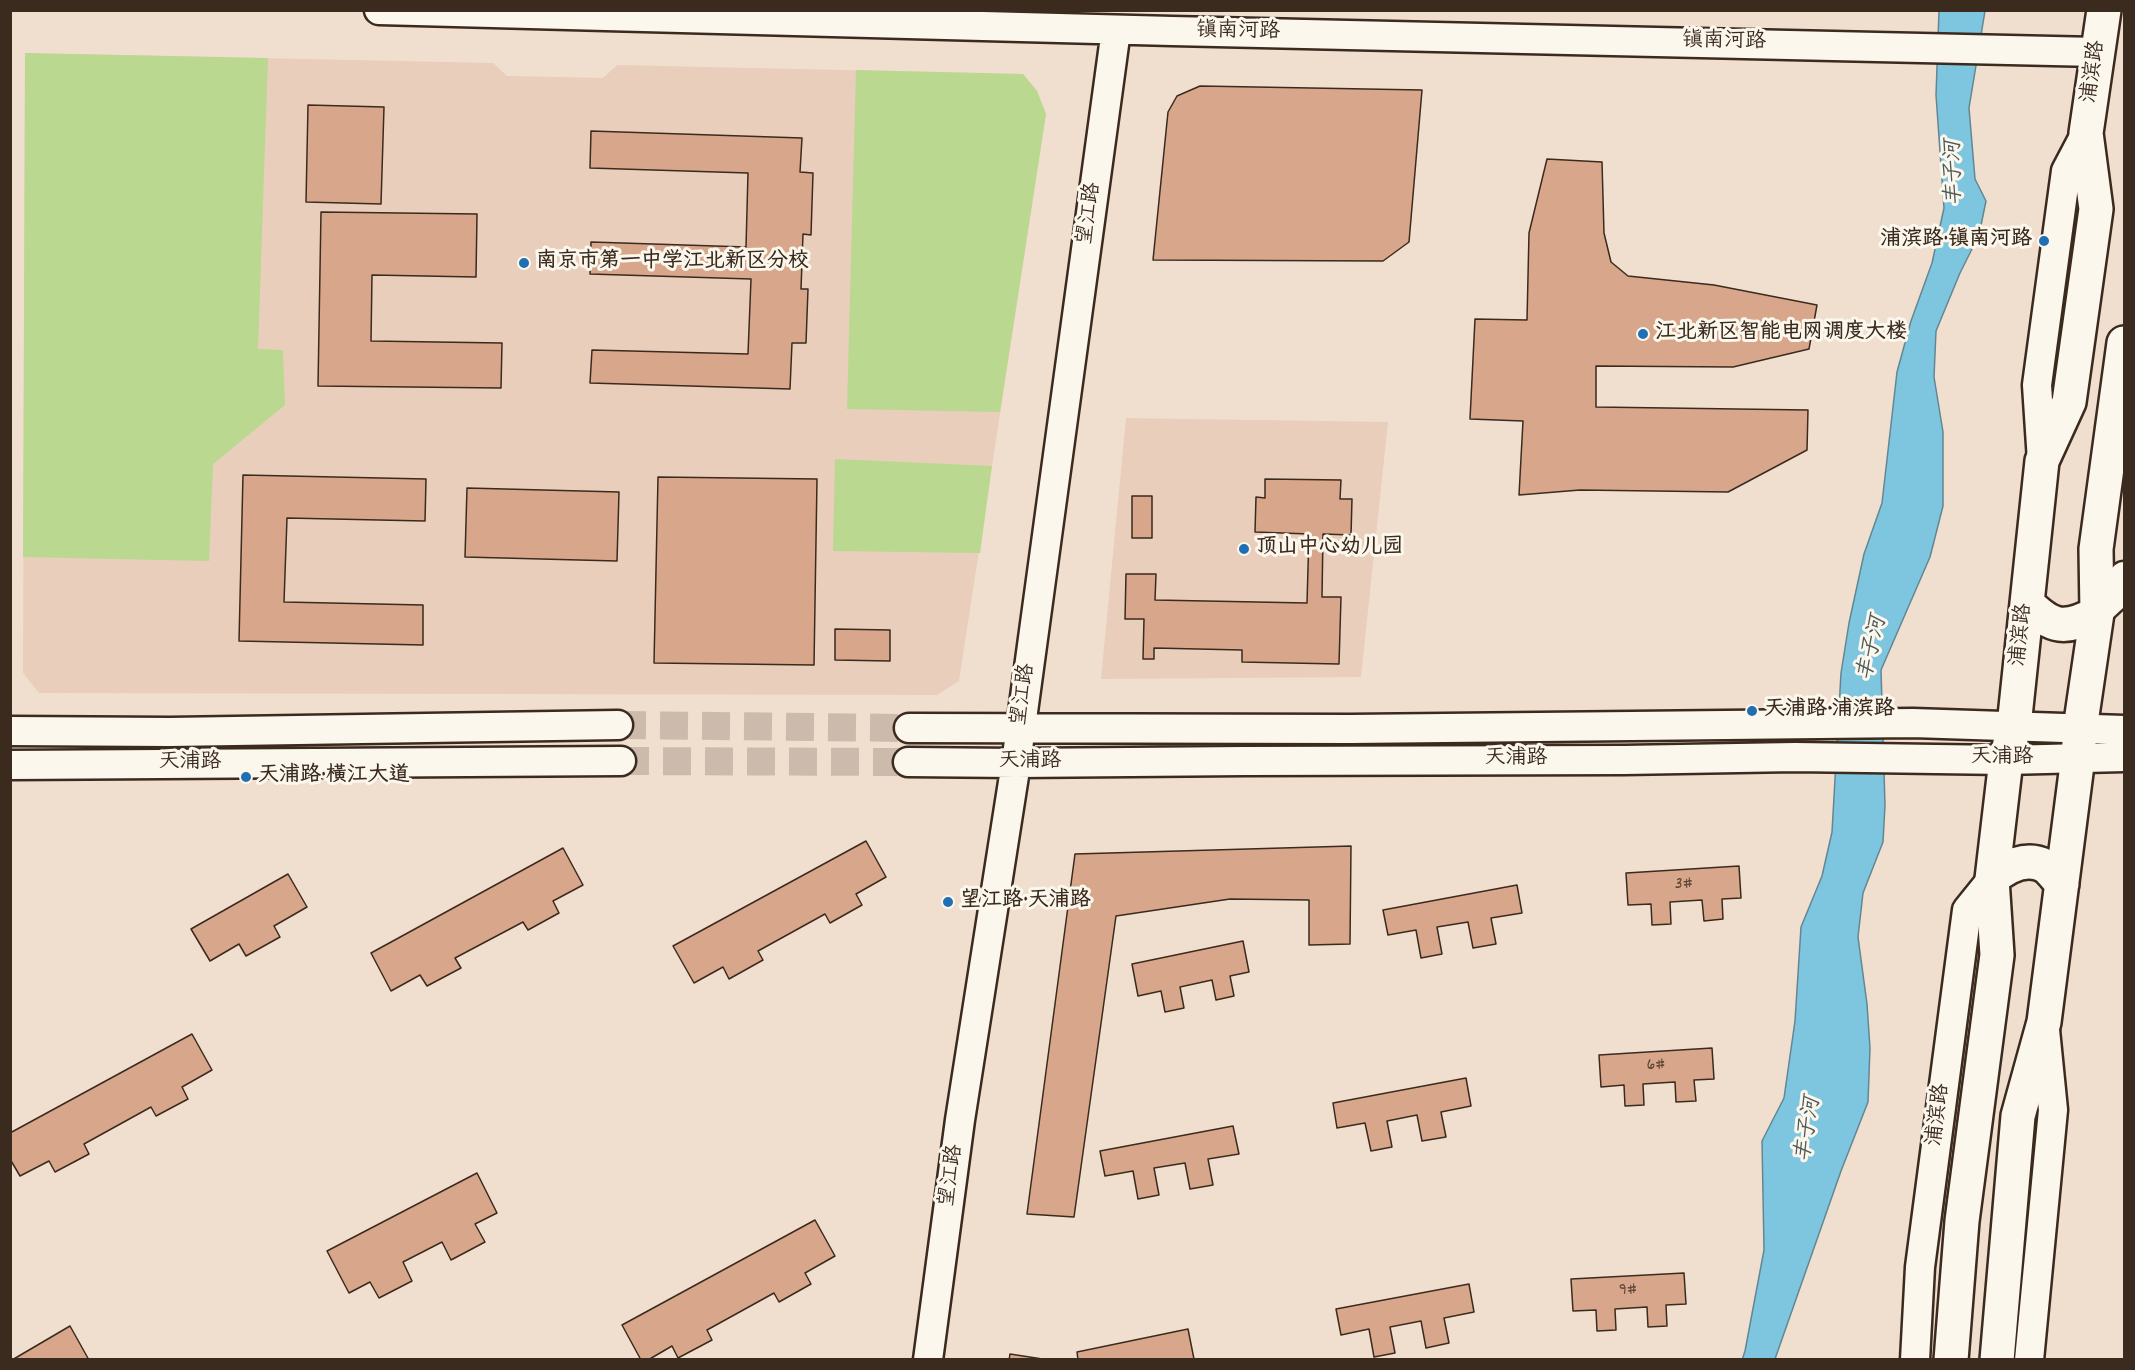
<!DOCTYPE html>
<html>
<head>
<meta charset="utf-8">
<style>
  body { margin:0 }
  #map { position:relative; width:2135px; height:1370px; overflow:hidden; background:#f0dfcf; font-family:Dekko,sans-serif }
  canvas { display:block }
  .frame { position:absolute; inset:0; border:12px solid #3b2a1e; pointer-events:none }
</style>
</head>
<body>
<div id="map">
<canvas width="2135" height="1370"></canvas>
<div class="frame"></div>
</div>
<script>
const ctx = document.querySelector('canvas').getContext('2d');
ctx.lineJoin = 'round';
function fill(path, color) { ctx.fillStyle = color; ctx.fill(path, 'evenodd'); }
function trace(path, color, width, dash) { ctx.strokeStyle = color; ctx.lineWidth = width; ctx.lineCap = dash ? 'butt' : 'round'; ctx.setLineDash(dash || []); ctx.stroke(path); }
function label(font, color, halo, rows, align = 'center') {
  ctx.font = font + ' Dekko,"LXGW WenKai TC",sans-serif'; ctx.lineWidth = 6; ctx.setLineDash([]); ctx.textBaseline = 'middle'; ctx.strokeStyle = halo; ctx.fillStyle = color; for (const [text, x, y, turn = 0] of rows) {
    ctx.save(); ctx.translate(x, y); ctx.rotate((+turn || 0) * Math.PI / 180); ctx.textAlign = isNaN(turn) ? turn : align; if (halo) ctx.strokeText(text, 0, 0); ctx.fillText(text, 0, 0); ctx.restore();
  }
}
fill(new Path2D(`
  M25,53l468,10 14,13 96,2 14,-13 406,9 14,17 9,23 -87,567 -22,14 -898,-2 -16,-20z
  M1126,418l262,4 -27,255 -260,2z`), '#e9cebb');
fill(new Path2D(`
  M25,53l243,5 -10,291 25,1 2,55 -72,59 -4,97 -186,-4z
  M856,70l167,4 14,17 9,23 -46,298 -153,-3z
  M835,459l157,7 -12,87 -147,-2z`), '#bad890');
const water = new Path2D(`
  M1939,11h46l-16,97 6,71 11,22 -7,34 -19,38 -24,58 -2,46 9,55v74l-13,51 -49,113 4,135 -2,37 -20,51 -5,44 9,67 3,44 -2,54 -27,69 -66,188 -33,1 3,-9 19,-101 -2,-109 22,-43 11,-77 6,-94 21,-51 10,-44 9,-159 8,-50 15,-69 18,-51 15,-131 14,-51 21,-58 12,-55 -8,-113z`);
fill(water, '#7ec5df');
trace(water, '#638792', 1.5);
const building = new Path2D(`
  M1200,86l222,4 -13,152 -26,19 -230,-1 15,-148 9,-16z
  M308,105l76,2 -3,97 -75,-2z
  M591,131l211,7 -2,34 13,1 -2,62 -8,-1 -2,55h7l-2,54h-14l-2,46 -200,-6 2,-33 156,4 3,-75 -161,-5 1,-32 155,5 2,-74 -158,-5z
  M1547,159l55,3 2,71 7,29 17,14 86,9 103,20 -8,44 -76,18 -137,-1v41l212,3 -1,40 -79,42 -148,-2 -61,5 4,-74 -53,-2 5,-100 52,1 2,-87z
  M321,212l156,2 -1,63 -104,-2 -1,66 131,2 -1,45 -183,-2z
  M243,475l183,4 -1,42 -138,-3 -3,84 139,3v40l-184,-4z
  M658,477l159,2 -3,186 -160,-2z
  M1265,479l76,1 -1,19h12l-1,36 -28,-1 -1,63h19l-2,67 -97,-2v-12l-88,-2v11h-11l1,-40h-19l1,-45h30l-1,26 152,3 2,-69 -54,-2 1,-35 9,1z
  M467,488l152,4 -2,69 -152,-4z
  M1132,496h20v42h-20z
  M835,629l55,1v31l-55,-1z
  M866,841l20,36 -30,17 6,11 -32,18 -5,-9 -67,37 5,9 -34,19 -6,-12 -29,16 -21,-37z
  M1351,846l-1,98 -41,1v-45l-79,-1 -114,17 -42,301 -47,-3 48,-360z
  M563,848l20,37 -30,16 6,12 -31,17 -5,-8 -68,36 6,10 -34,18 -7,-11 -29,16 -20,-38z
  M1739,866l2,32 -19,1 1,20 -19,2 -2,-21 -32,2 1,22 -19,1 -1,-21 -23,1 -2,-32z
  M288,874l19,33 -33,19 6,11 -34,19 -7,-12 -29,17 -19,-32z
  M1517,885l5,28 -31,5 5,26 -23,4 -5,-26 -31,5 5,27 -21,4 -5,-28 -28,5 -5,-25z
  M1243,941l6,31 -19,4 4,20 -18,4 -4,-20 -32,7 4,21 -19,4 -4,-21 -23,5 -6,-32z
  M192,1034l20,36 -30,17 6,12 -32,17 -5,-9 -67,37 5,10 -34,18 -6,-11 -29,15 -10,-17v-26z
  M1712,1048l2,31 -20,1 2,21 -20,1 -1,-20 -32,2 1,21 -19,1 -1,-21 -23,2 -2,-32z
  M1466,1078l5,28 -30,6 5,25 -24,4 -5,-26 -30,6 5,26 -21,4 -6,-28 -28,5 -4,-25z
  M1233,1126l6,28 -31,5 5,26 -23,4 -5,-26 -31,5 5,27 -21,4 -5,-28 -28,5 -5,-25z
  M477,1173l20,40 -22,11 10,18 -34,18 -9,-18 -39,20 9,19 -33,17 -9,-16 -21,11 -22,-42z
  M815,1220l20,36 -30,17 6,11 -32,18 -5,-9 -67,37 5,10 -34,18 -6,-12 -24,14h-7l-19,-35z
  M1684,1273l2,31 -20,1 1,21 -19,1 -1,-20 -32,2 1,21 -19,1 -1,-21 -23,1 -2,-32z
  M1469,1284l5,28 -30,6 5,25 -23,5 -5,-27 -31,6 5,26 -21,4 -5,-28 -28,6 -5,-26z
  M70,1326l19,34h-77z
  M1188,1329l6,30 -116,1 -1,-8z
  M1010,1354l39,6h-40z`);
fill(building, '#d8a78b');
trace(building, '#3b2a1e', 1.5);
trace(new Path2D(`
  M618,725l291,3
  M621,761l287,1`), '#ccbbac', 28, [28, 14]);
const tertiary = new Path2D(`
  M379,10l793,21 925,21
  M2042,461l-5,-76 29,-214 20,-38
  M2097,613l26,-24 1,-13
  M909,728l442,1 562,-6 211,7
  M10,731l160,1 448,-7
  M908,762l108,1 229,-2 379,-1 171,-3 211,3 118,-3
  M10,765l611,-4
  M928,1360l32,-240 56,-357 100,-733
  M1915,1360l5,-93 47,-357 25,-31
  M2029,1360l24,-250 -8,-80`);
const primary = new Path2D(`
  M2027,603c26,26 38,27 70,10
  M1992,879c14,-12 34,-23 53,-13 6,4 12,13 17,18
  M1951,1360l11,-139 35,-266 -5,-76 14,-119 8,-34 28,-265 27,-59 27,-193 -10,-76 18,-123
  M1997,1360l21,-244 26,-94 34,-265 2,-28 17,-116 -1,-64 28,-206`);
trace(tertiary, '#3b2a1e', 33);
trace(primary, '#3b2a1e', 38);
trace(tertiary, '#fbf7ec', 28);
trace(primary, '#fbf7ec', 33);
for (const [x, y, r, color] of [
  [2044,241,6,"#1f6fb2"],
  [524,263,6,"#1f6fb2"],
  [1643,334,6,"#1f6fb2"],
  [1244,549,6,"#1f6fb2"],
  [1752,711,6,"#1f6fb2"],
  [246,777,6,"#1f6fb2"],
  [948,902,6,"#1f6fb2"]
]) { const dot = new Path2D(); dot.arc(x, y, r, 0, 2 * Math.PI); ctx.fillStyle = color; ctx.fill(dot); trace(dot, '#fbf7ec', 2); }
label('18px', '#624939', null, [
  ["3#",1684,886],
  ["6#",1656,1067],
  ["9#",1628,1292]
]);
label('21px', '#3b2a1e', '#fbf7ec', [
  ["镇南河路",1238,33,1],
  ["镇南河路",1724,43,1],
  ["浦滨路",2095,72,-82],
  ["望江路",1091,214,-82],
  ["浦滨路",2023,635,-84],
  ["望江路",1025,695,-82],
  ["天浦路",2002,759],
  ["天浦路",1516,760],
  ["天浦路",1030,763],
  ["天浦路",190,764],
  ["浦滨路",1940,1115,-83],
  ["望江路",953,1176,-82]
]);
label('bold 21px', '#3b2a1e', '#fbf7ec', [
  ["浦滨路·镇南河路",2032,241,"right"],
  ["南京市第一中学江北新区分校",536,263],
  ["江北新区智能电网调度大楼",1655,334],
  ["顶山中心幼儿园",1256,549],
  ["天浦路·浦滨路",1764,711],
  ["天浦路·横江大道",258,777],
  ["望江路·天浦路",960,902]
], 'left');
label('italic 22px', '#4f5858', '#fbf7ec', [
  ["丰子河",1956,173,-91],
  ["丰子河",1874,649,-77],
  ["丰子河",1810,1130,-81]
]);
</script>
</body>
</html>
